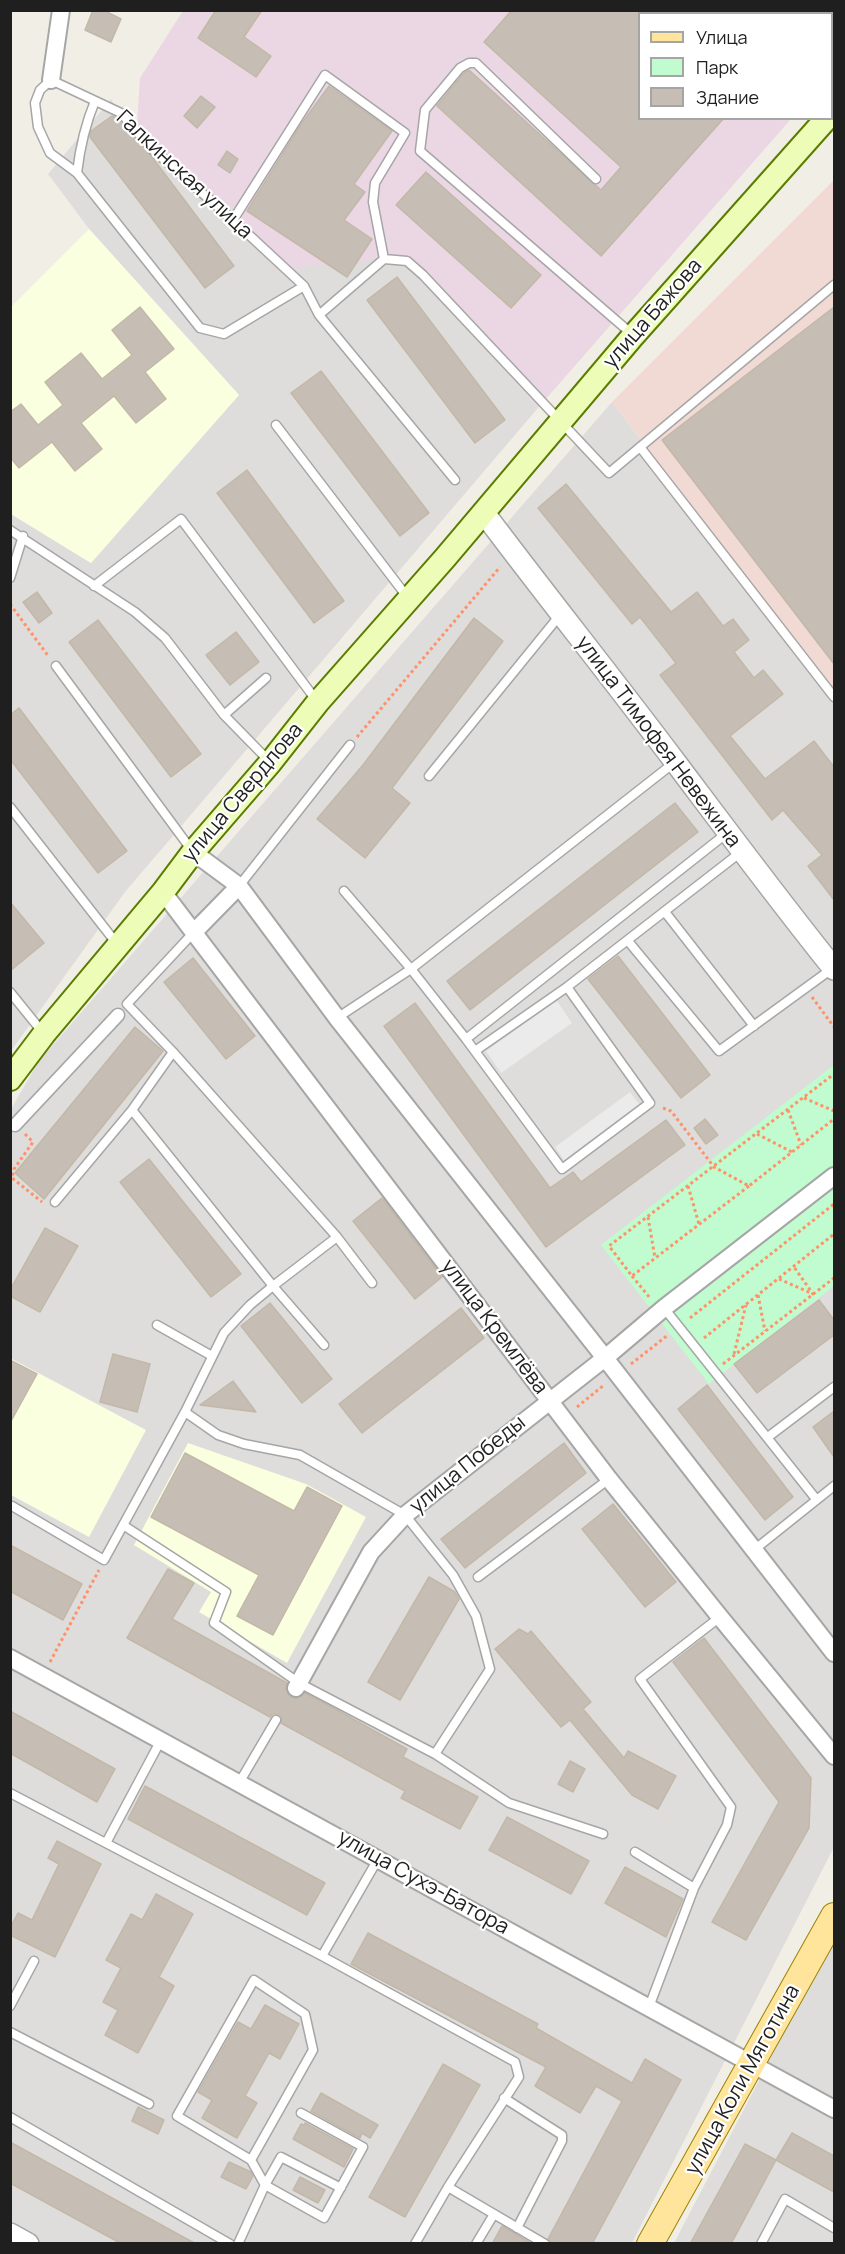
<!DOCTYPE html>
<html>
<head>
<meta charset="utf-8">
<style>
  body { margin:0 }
  #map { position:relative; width:845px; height:2254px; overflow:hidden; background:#f1efe5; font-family:Manrope,sans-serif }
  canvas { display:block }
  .frame { position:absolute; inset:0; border:12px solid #1f1f1f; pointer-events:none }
  .legend { position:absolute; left:638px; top:12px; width:195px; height:108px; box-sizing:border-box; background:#fff; border:2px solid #a5a5a5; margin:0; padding:8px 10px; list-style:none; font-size:18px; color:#1f1f1f }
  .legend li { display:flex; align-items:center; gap:12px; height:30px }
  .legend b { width:30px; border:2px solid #a5a5a5 }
</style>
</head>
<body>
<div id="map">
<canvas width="845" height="2254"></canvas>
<div class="frame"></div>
<ul class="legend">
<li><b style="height:8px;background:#ffe59c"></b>Улица</li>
<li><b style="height:16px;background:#c1fcd0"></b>Парк</li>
<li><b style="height:16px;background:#c6beb4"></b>Здание</li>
</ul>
</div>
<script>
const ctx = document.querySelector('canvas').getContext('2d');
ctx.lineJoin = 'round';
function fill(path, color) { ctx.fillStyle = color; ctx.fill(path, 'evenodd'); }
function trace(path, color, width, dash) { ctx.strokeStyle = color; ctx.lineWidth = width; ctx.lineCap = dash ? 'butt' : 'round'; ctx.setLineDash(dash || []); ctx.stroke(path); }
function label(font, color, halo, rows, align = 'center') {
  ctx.font = font + ' Manrope,sans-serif'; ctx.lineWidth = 4.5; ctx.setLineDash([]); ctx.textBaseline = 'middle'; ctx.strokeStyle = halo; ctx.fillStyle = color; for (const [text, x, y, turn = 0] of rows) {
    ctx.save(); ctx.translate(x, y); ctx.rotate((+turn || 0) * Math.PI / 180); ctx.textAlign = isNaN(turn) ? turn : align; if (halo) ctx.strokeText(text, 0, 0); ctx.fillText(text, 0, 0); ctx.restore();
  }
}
fill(new Path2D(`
  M111,99l25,43 270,115 132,151 -413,484 -114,159v-537l80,49 148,-168 -150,-166 -41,-55z
  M612,402l222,290v1155l-202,396 -596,1 -25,-15v-1120l28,-48z
  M834,1937v306h-160z`), '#dedddc');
fill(new Path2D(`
  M834,180v512l-222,-290z`), '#f2dad4');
fill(new Path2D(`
  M183,11h651v57l-2,4v-58h-192v104l151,1 -253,289 -132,-151 -120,11 -150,-126 4,-64z`), '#ead7e3');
fill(new Path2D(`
  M89,229l150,166 -148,168 -80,-49 -1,-206z
  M10,1358l136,72 -57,107 -78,-42z
  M188,1443l118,41 60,33 -79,146 -88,-51 12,-20 -77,-47z`), '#faffe0');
fill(new Path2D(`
  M834,1065v221l-125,98 -108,-139z`), '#c1fcd0');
fill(new Path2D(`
  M557,1001l15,22 -71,50 -15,-22z
  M630,1092l9,12 -75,56 -9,-13z`), '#ebebeb');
const building = new Path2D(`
  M93,10h10l18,9 -10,23 -26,-12z
  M216,10h46l-18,27 27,19 -15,21 -58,-39z
  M512,10h127v108h85l-123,138 -164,-150 27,-33 5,-3 132,120 20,-23 -137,-125z
  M329,86l63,45 -38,53 11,8 -21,28 28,19 -25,38 -100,-66 55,-88z
  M201,96l14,11 -18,21 -13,-12z
  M112,116l5,2 35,39 82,109 -29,22 -115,-151 1,-6z
  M227,151l11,8 -8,14 -12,-8z
  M426,172l115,103 -30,33 -115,-103z
  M397,277l108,143 -30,23 -108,-143z
  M140,307l34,42 -29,23 21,27 -30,24 -22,-27 -33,27 21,26 -27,22 -23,-29 -33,26 -9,-11v-45l11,-8 17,21 25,-20 -18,-23 36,-29 21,26 30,-24 -20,-25z
  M834,307v357l-172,-224z
  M321,371l108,142 -29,23 -109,-143z
  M247,470l97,131 -30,22 -97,-130z
  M566,484l105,128 26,-20 26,34 10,-7 16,21 -15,12 20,26 9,-8 20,24 -53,42 35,43 49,-38 20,26v133l-26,-34 14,-11 -39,-45 -11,10 -112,-145 16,-12 -36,-46 -8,7 -94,-116z
  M37,592l15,21 -13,10 -16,-21z
  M474,618l29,23 -111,147 18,15 -45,55 -48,-39 46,-54z
  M98,620l103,134 -30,23 -102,-135z
  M236,632l23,30 -29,23 -24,-30z
  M19,708l108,143 -29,22 -88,-114v-44z
  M675,803l23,29 -228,178 -23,-29z
  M10,902l34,41 -34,28z
  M618,956l92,119 -29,23 -93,-119z
  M193,958l62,78 -29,23 -62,-77z
  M415,1003l135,185 23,-16 8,10 85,-62 19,25 -139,102 -162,-221z
  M135,1027l28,24 -119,148 -29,-26z
  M705,1119l13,16 -12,9 -12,-16z
  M149,1159l92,115 -30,23 -91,-115z
  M382,1198l60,79 -27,22 -62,-78z
  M45,1228l33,18 -38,66 -30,-16v-6z
  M819,1300l15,20v15l-77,58 -23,-29z
  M270,1303l62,76 -30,24 -61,-77z
  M461,1308l23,30 -122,95 -23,-29z
  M113,1354l37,10 -13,48 -37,-10z
  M10,1360l27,14 -27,49z
  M233,1381l23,31 -56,-7z
  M707,1385l86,112 -28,23 -87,-111z
  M834,1411v46l-21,-30z
  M564,1443l22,30 -121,95 -24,-29z
  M185,1453l109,58 13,-24 35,19 -69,129 -36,-19 22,-41 -108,-58z
  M613,1504l63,78 -31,25 -63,-78z
  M10,1545l72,39 -19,36 -53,-29z
  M168,1569l26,14 -22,36 115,64 -1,6 4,8 7,1 8,-5 21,11 81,45 -4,8 75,40 -18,32 -59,-31 4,-7 -124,-68 1,-6 -3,-3h-6l-3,3 -143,-79z
  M429,1577l26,15 4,7 -59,101 -32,-18z
  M519,1629l9,5 3,-3 60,71 -8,7 41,49 4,-7 48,25 -18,33 -26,-14 -62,-75 -9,7 -66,-78z
  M704,1638l107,140 -2,50 -63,112 -34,-18 67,-120 -106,-140z
  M10,1711l105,58 -18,33 -87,-49z
  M570,1761l15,8 -12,23 -15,-8z
  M145,1786l180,97 -18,32 -179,-96z
  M507,1817l82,44 -18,33 -82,-44z
  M57,1841l44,23 -46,93 -45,-22v-7l8,-15 14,7 27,-56 -11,-6z
  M625,1867l58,32 -17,38 -61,-34z
  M156,1894l37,20 -34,63 15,9 -36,67 -33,-18 13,-25 -15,-8 18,-34 -15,-8 25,-46 11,6z
  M368,1933l170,91 -2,4 96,55 13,-24 36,21 -89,164h-41l-3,-5 74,-138 -26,-15 -16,27 -45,-27 11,-19 -195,-103z
  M265,2005l34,19 -19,35 -11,-6 -24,43 12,7 -20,35 -35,-20 10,-18 -14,-8 40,-70 13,7z
  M443,2064l37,21 -75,132 -36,-20z
  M321,2093l57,32 -8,13 -8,-5 -2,5 -49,-27z
  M138,2107l26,13 -6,14 -26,-13z
  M305,2123l48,26 -9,18 -51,-28 8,-15 3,1z
  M792,2133l42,23v36l-58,-32z
  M10,2142l186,102h-74l-112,-61z
  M745,2144l31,16 -45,84h-41z
  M229,2162l22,10 2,4 -7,13 -25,-12z
  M300,2177l25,13 -7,13 -25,-13z
  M502,2226l12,7 18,11h-40z`);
fill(building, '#c6beb4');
trace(building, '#c3b8a7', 1.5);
const service = new Path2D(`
  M95,101c-10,24 -15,46 -18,72l123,155 24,6 80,-48 15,29 65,-56 23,2 16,14 186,198 225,-188
  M77,173l-27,-20 -12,-26 -3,-24 5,-13 11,-10 70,33 31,36 81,71 71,66
  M596,179l-120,-116h-7l-9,5 -35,42 -5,41 213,184
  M233,220l92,-145 80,58 -30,50 -2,19 11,57
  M319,315l136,165
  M276,425l132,173
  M640,447l194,250
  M10,530l125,82 30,26 59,77 45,46
  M10,578l13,-42
  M94,586l87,-67 135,181
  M56,666l137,186
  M224,715l42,-37
  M429,776l131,-161
  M10,807l107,137
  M239,886l111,-141
  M344,891l67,78 55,70
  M665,912l89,114
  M628,941l91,110 114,-83
  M567,987l83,116 -88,66 -96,-130 261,-206
  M10,992l34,42
  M337,1018l74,-49 264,-207
  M475,1051l92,-64 174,-135
  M173,1052l164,185 35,46
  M132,1110l141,176 64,-49
  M55,1202l77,-92 41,-58 -46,-48 67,-72
  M664,1308l152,191
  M157,1325l55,31
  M185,1412l39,-79 26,-28 23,-19 51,59
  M768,1437l66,-50
  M12,1506l92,54 81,-148 33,23 26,9 56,11 105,60 48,60 23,41 14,53 -55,85 -136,-71 -85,-60 12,-31 -103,-67
  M754,1550l80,-64
  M478,1577l131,-98
  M435,1754l74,49 94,31
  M239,1783l37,-63
  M10,1793l312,163 193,106 4,15 -71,110
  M106,1843l55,-103
  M635,1852l59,36
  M322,1956l56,-97
  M10,2006l24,-45
  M649,2007l45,-119 33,-63 4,-18 -91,-128 80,-62
  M10,2032l139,72
  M504,2098l58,37v6l-45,87
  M301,2113l62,34 -39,71 -59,-33 16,-28 60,31
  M10,2117l220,127
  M238,2244l27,-59 -14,-25 -74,-44 77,-136 51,34 8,36 -62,110
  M415,2244l33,-57 97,57
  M476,2244l18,-30
  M761,2244l24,-45 49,29`);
const pedestrian = new Path2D(`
  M15,1125l103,-110`);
const minor = new Path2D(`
  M51,80l10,-70
  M193,852l46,34 98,132 268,340 229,295
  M163,892l446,587 111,138 114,139
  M194,932l45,-46
  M10,1658l824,451
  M296,1688l75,-136 34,-37 200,-157 59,-50 170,-132`);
const tertiary = new Path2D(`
  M484,513c63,84 129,166 192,250 52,69 104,139 158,206
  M10,2234l18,10`);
const secondary = new Path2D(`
  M10,1079l34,-45 119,-142 30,-40 77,-89 48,-61 127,-144 188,-222 194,-218`);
const primary = new Path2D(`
  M650,2244l184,-328`);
trace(service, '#a6a6a6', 11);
trace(pedestrian, '#a6a6a6', 15);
trace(minor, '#a6a6a6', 20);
trace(tertiary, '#a6a6a6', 24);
trace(secondary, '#5a7d00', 26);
trace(primary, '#9b8200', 28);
trace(new Path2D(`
  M10,604l39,53
  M357,737l143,-170
  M812,997l22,30
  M804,1098l30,13
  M663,1108l8,3 43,56 35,19 85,-67
  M788,1110l13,35
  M25,1134l8,8 -19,27 -2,9 30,24
  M757,1134l35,18
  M688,1186l11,38
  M749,1186l-117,90 -23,-30 225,-172
  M648,1217l7,41
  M632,1276l18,22
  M779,1279l34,15 -19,-27
  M758,1295l7,36
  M690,1318l144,-114
  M704,1338l130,-104
  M734,1354l12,-49
  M631,1364l37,-29
  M723,1364l111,-86
  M577,1407l27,-22
  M50,1662l49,-92`), '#ff9268', 3, [3, 3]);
trace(service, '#fff', 8);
trace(pedestrian, '#fff', 12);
trace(minor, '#fff', 16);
trace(tertiary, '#fff', 21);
trace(secondary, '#edfdb7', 22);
trace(primary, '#ffe59c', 26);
label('21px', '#1f1f1f', '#fff', [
  ["Галкинская улица",184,175,43],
  ["улица Бажова",653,314,-49],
  ["улица Тимофея Невежина",658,742,53],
  ["улица Свердлова",243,793,-50],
  ["улица Кремлёва",494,1327,53],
  ["улица Победы",468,1465,-39],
  ["улица Сухэ-Батора",423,1883,29],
  ["улица Коли Мяготина",743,2080,-61]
]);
</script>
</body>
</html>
